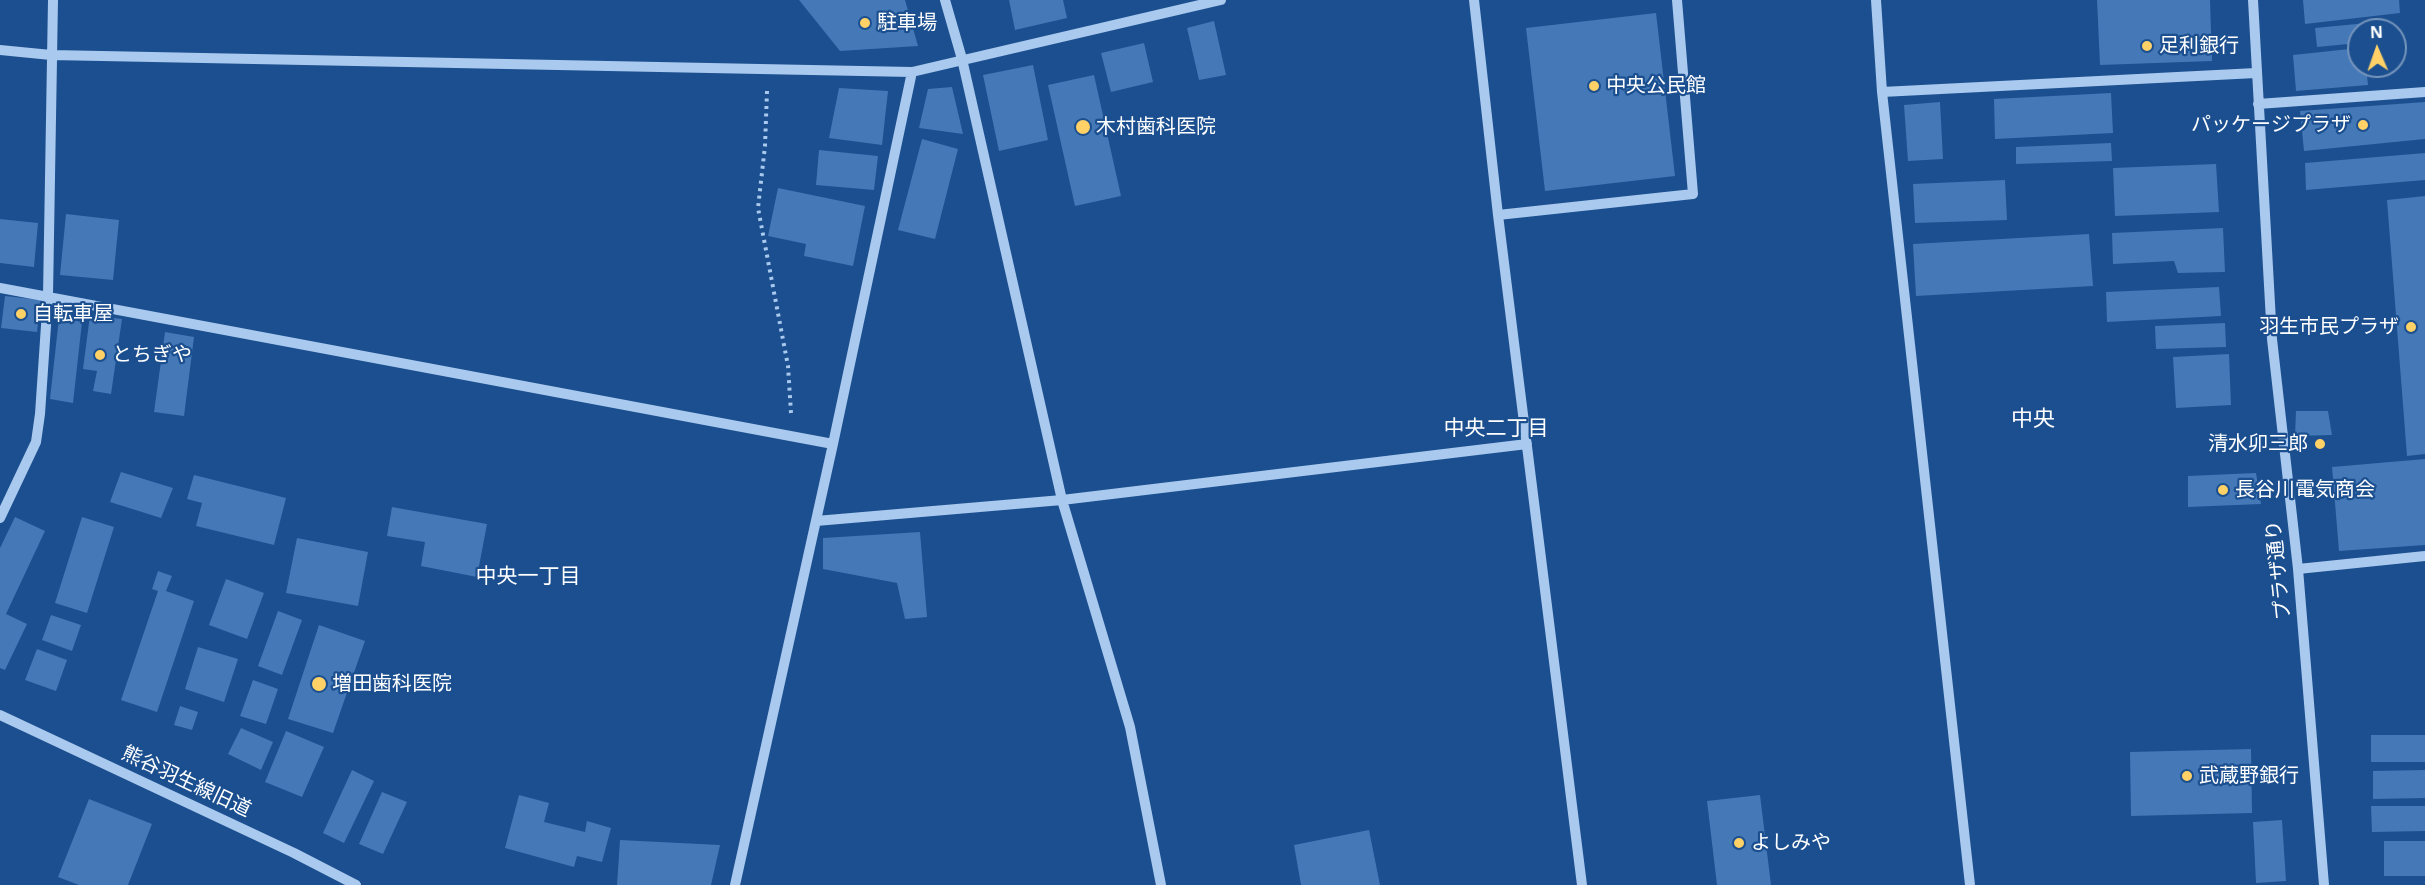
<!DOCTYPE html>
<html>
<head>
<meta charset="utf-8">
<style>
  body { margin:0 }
  #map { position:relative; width:2425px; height:885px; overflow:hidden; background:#1b4f8f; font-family:"Open Sans",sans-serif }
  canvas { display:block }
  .north { position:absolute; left:2347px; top:18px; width:60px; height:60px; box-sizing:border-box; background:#1b4f8f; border:2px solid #7695bc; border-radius:50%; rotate:358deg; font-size:16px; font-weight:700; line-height:24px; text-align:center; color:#fff }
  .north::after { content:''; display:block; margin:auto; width:21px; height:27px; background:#ffd166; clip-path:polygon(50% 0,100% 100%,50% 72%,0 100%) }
</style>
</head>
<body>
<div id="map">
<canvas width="2425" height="885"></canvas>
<div class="north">N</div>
</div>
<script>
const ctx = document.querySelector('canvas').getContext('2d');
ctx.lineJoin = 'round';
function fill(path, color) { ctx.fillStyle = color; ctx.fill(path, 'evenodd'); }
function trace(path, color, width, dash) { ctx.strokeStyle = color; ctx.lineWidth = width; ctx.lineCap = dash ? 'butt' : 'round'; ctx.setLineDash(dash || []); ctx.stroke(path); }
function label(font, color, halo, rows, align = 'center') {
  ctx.font = font + ' "Open Sans","Noto Sans JP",sans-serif'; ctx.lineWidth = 4.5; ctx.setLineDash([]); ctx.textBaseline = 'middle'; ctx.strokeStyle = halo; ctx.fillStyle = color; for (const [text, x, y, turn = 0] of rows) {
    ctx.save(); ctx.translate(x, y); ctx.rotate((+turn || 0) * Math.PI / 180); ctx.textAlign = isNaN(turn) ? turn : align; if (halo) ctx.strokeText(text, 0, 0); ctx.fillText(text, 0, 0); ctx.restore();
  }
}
fill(new Path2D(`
  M799,0h106l13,46 -78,5z
  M1009,0h54l4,18 -52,12z
  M2097,0h113l2,61 -112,4z
  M2303,0h96l1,13 -95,11z
  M1656,13l19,163 -130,15 -19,-163z
  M1214,21l12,54 -27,5 -12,-52z
  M2388,21l2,9h-31v13l-42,4 -2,-19z
  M1144,43l9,39 -42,10 -10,-39z
  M2359,48v18h7l2,19 -72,6 -3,-36z
  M1033,65l15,75 -49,11 -16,-76z
  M1094,75l27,121 -46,10 -27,-121z
  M952,87l11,47 -44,-6 9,-39z
  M839,88l49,3 -6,54 -53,-7z
  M2111,93l2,40 -118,6 -1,-40z
  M1940,102l3,57 -35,2 -4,-56z
  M2425,102v37l-121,12 -4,-40z
  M922,139l36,10 -23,90 -37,-9z
  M2111,143l1,18 -96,3v-17z
  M819,150l59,6 -4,34 -58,-5z
  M2425,153v27l-119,10 -1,-27z
  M2216,164l3,48 -104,4 -2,-48z
  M2005,180l2,40 -92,3 -2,-39z
  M778,188l87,18 -12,60 -49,-10 2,-12 -38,-8z
  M2425,196v258l-18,2 -20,-256z
  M66,214l53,6 -6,60 -53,-5z
  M0,219l38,4 -4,44 -34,-4z
  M2223,228l2,44 -47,1 -4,-12 -61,3 -1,-31z
  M2089,234l4,52 -177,10 -3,-52z
  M2219,287l2,29 -114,6 -1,-30z
  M5,296l36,4 -4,32 -36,-4z
  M90,315l32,4 -11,75 -18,-3 4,-20 -14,-2z
  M59,318l23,4 -9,81 -23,-4z
  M2225,323l1,24 -70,2 -1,-23z
  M165,332l29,5 -10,79 -30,-4z
  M2229,354l2,51 -55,3 -3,-51z
  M2296,411h32l4,24 -37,1z
  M2425,459v86l-86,6 -7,-84z
  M121,472l52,16 -12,30 -51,-16z
  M2256,473l5,31 -73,3v-31z
  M194,475l92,23 -12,47 -78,-19 6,-23 -15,-4z
  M392,507l95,17 -10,53 -56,-11 4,-24 -38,-6z
  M15,517l30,14 -39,83 21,10 -22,46 -5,-2v-120z
  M82,517l32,10 -27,86 -32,-10z
  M920,532l7,85 -22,2 -8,-36 -74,-14v-31z
  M297,538l71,14 -10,54 -72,-13z
  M158,571l14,5 -6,15 28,10 -37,111 -36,-12 37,-109 -6,-2z
  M226,579l38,14 -17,46 -38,-14z
  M278,611l24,9 -20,55 -24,-9z
  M51,615l30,10 -9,26 -30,-11z
  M319,625l46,16 -32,92 -45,-14z
  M198,647l40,12 -14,43 -39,-13z
  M37,649l30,11 -11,31 -31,-11z
  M253,680l25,9 -12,35 -26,-8z
  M180,706l18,6 -6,18 -18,-5z
  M241,728l32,14 -12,28 -33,-16z
  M286,731l38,16 -22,50 -37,-15z
  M2371,735h54v27h-54z
  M2251,749l1,64 -121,3 -1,-64z
  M352,770l22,11 -30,62 -21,-10z
  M2425,770v28l-52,1v-28z
  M382,792l25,10 -24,52 -24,-10z
  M519,795l30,8 -5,19 41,10 2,-11 24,7 -9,34 -25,-6 -3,11 -69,-19z
  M1760,795l11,90h-54l-10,-84z
  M89,799l63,25 -24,61h-49l-21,-8z
  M2371,806h54v25l-53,1z
  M2282,820l4,61 -30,2 -3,-61z
  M1369,830l11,55h-79l-7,-40z
  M620,840l100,5 -9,40h-94z
  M2384,841h41v35h-41z`), '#4478b7');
trace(new Path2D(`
  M767,91l-2,55 -7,62 30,158 3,47`), '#a9c9ee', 4, [3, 4.5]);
trace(new Path2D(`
  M945,0l17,59 100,441 68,227 31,158
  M1474,0l24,215 84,670
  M1876,0l6,92 88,793
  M2253,0l19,339 26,230 26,316
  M0,50l51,5 861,17 309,-72
  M1882,92l374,-19
  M2258,104l167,-12
  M1498,215l195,-21 -16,-194
  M0,288l833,156
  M0,518l36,-76 4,-28 8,-118 5,-296
  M816,521l246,-21 465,-56
  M2298,569l127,-13
  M0,715l294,138 62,32
  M735,885l98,-441 79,-372`), '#a9c9ee', 10);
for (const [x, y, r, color] of [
  [865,23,6,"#ffd166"],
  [2147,46,6,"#ffd166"],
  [1594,86,6,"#ffd166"],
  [2363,125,6,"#ffd166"],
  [1083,127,8,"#ffd166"],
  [21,314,6,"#ffd166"],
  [2411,327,6,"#ffd166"],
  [100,355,6,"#ffd166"],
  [2320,444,6,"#ffd166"],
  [2223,490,6,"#ffd166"],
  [319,684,8,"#ffd166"],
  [2187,776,6,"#ffd166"],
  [1739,843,6,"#ffd166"]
]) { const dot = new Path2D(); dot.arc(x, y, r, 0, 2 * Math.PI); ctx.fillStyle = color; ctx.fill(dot); trace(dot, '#1b4f8f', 2); }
label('20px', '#fff', '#1b4f8f', [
  ["駐車場",877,23],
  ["足利銀行",2159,46],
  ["中央公民館",1606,86],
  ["パッケージプラザ",2351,125,"right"],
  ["木村歯科医院",1096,127],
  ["自転車屋",33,314],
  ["羽生市民プラザ",2399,327,"right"],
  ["とちぎや",112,355],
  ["清水卯三郎",2308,444,"right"],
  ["長谷川電気商会",2235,490],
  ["増田歯科医院",332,684],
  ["武蔵野銀行",2199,776],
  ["よしみや",1751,843]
], 'left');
label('20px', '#fff', '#1b4f8f', [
  ["プラザ通り",2279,570,-96],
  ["熊谷羽生線旧道",186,782,25]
]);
label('21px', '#fff', '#1b4f8f', [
  ["中央二丁目",1496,429],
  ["中央一丁目",528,577]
]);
label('22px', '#fff', '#1b4f8f', [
  ["中央",2033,420]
]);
</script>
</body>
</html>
